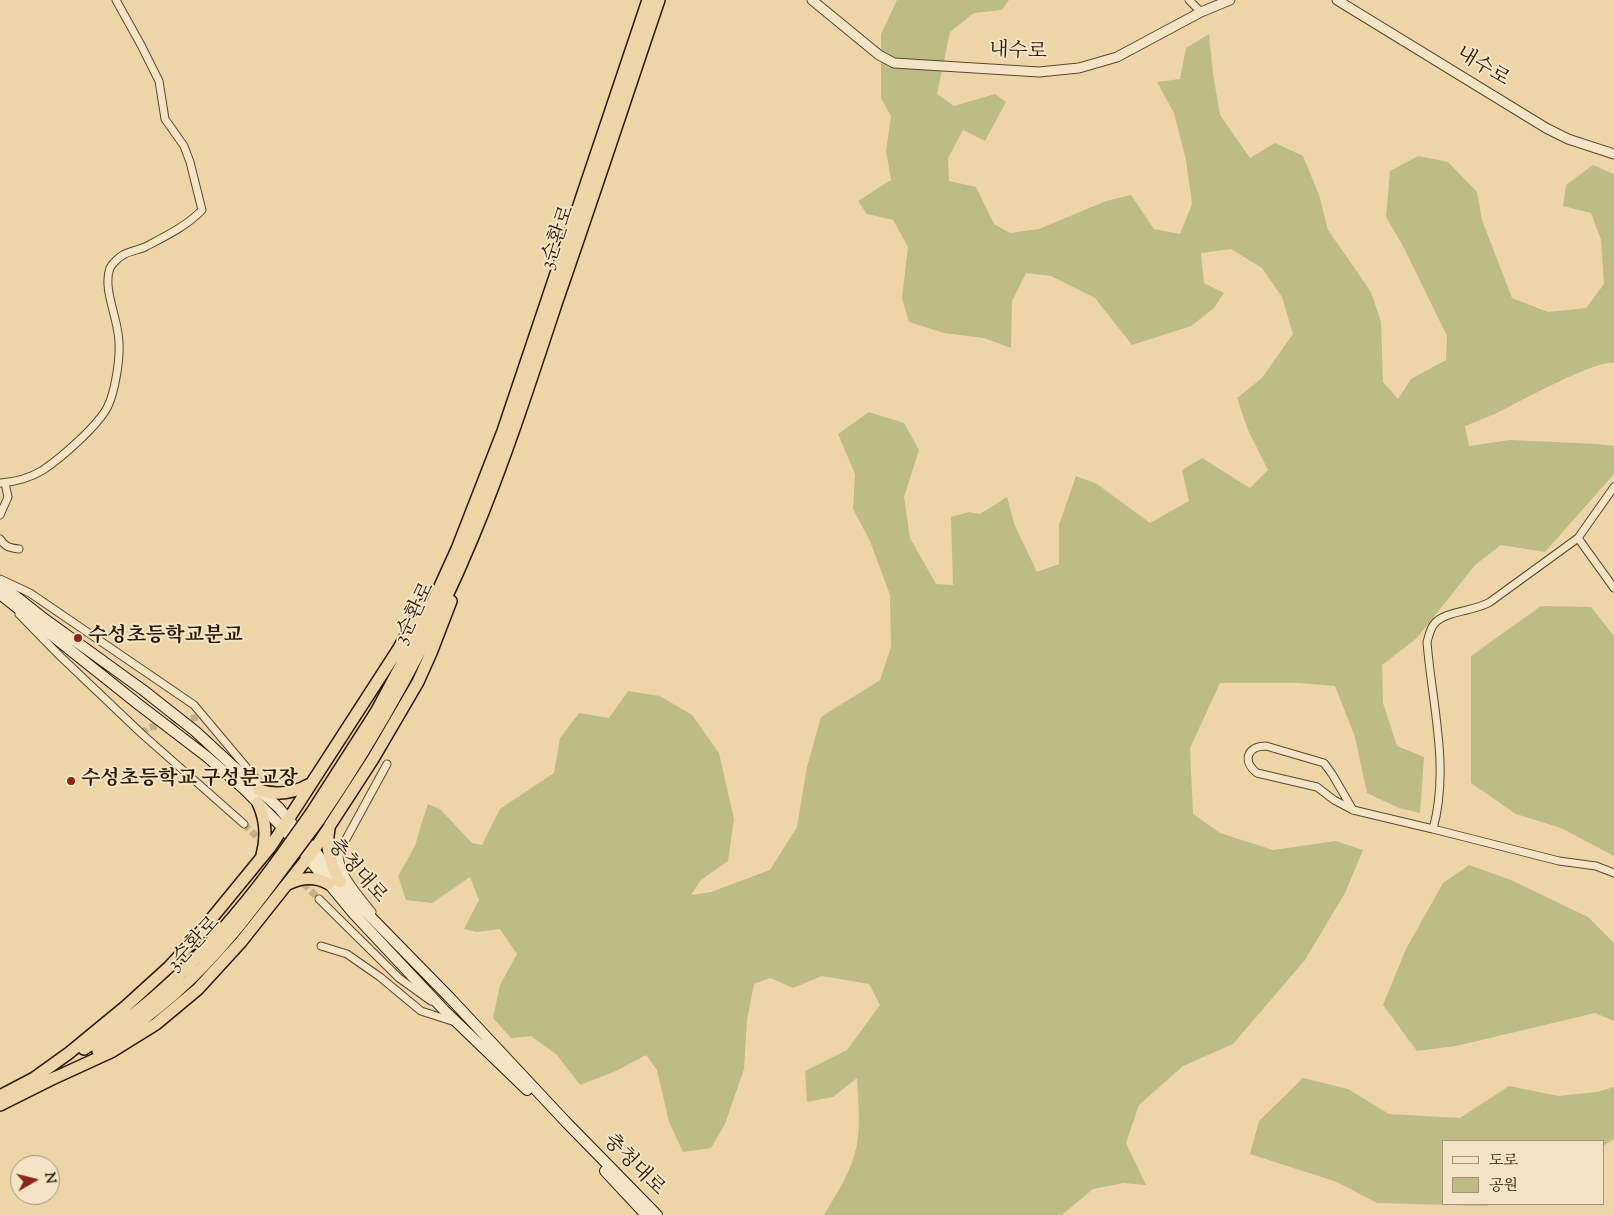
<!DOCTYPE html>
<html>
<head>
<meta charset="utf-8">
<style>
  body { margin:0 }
  #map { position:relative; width:1614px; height:1215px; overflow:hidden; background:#edd5a7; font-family:"Sorts Mill Goudy","Noto Serif KR",serif }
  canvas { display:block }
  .legend { position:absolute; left:1442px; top:1140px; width:162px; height:65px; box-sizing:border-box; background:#f3e4c6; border:1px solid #a2937a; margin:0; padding:6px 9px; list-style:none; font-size:15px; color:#291907 }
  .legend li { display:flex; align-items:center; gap:10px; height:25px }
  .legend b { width:25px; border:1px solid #a2937a }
  .north { position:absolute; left:10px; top:1155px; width:50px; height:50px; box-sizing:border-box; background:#f3e4c6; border:1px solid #a2937a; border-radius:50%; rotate:82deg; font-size:14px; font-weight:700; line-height:20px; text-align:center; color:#291907 }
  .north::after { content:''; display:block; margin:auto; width:18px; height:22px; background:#8f2418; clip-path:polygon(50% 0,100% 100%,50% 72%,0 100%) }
</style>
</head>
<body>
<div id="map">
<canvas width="1614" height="1215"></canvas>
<ul class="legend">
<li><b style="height:6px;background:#f3e4c6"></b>도로</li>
<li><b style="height:14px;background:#bdbc84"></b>공원</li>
</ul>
<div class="north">N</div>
</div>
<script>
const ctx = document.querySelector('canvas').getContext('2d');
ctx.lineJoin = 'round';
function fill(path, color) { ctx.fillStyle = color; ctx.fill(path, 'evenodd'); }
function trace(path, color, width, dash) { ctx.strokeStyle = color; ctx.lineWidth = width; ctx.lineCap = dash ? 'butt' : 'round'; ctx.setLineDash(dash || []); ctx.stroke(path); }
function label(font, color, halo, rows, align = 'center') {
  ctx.font = font + ' "Sorts Mill Goudy","Noto Serif KR",serif'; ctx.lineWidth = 4; ctx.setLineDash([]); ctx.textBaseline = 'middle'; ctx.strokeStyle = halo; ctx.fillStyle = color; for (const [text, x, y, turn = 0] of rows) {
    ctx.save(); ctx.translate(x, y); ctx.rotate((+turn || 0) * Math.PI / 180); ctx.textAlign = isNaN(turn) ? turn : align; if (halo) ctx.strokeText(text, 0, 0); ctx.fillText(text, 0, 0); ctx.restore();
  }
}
fill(new Path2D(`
  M897,0h112l-7,10 -28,3 -24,19 -13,62 17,12 41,-12 11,8 -21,39 -22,-11 -15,28 1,23 27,6 18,37 16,9 29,-4 67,-28 25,-6 23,34 26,5 12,-30 -6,-44 -12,-47 -17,-31 23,-3 6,-31 23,-14 4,40 7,41 30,43 25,-15 28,13 16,39 9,35 43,62 10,30 2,60 15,17 13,-20 35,-19 1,-24 -43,-88 -18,-31 4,-46 28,-15 30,6 29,30 5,28 30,78 36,14 38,-4 18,-24 -3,-44 -10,-27 -28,-7 3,-21 27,-20 21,9v189c-17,-4 -97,40 -117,50 -10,4 -21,9 -32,13l4,20 41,-6 88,4 16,2v28l-69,78 -44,-7 -26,20 -58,73 -35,27 1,38 14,43 27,11 -4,56 -21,-5 -32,-15 -12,-56 -20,-51 -36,-3h-79l-30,65 3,66 27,19 53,17 63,-9 27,9 -18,43 -40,67 -72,84 -50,22 -44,39 -13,38 20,42 -23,-2 -30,6 -31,26h-238c11,-19 24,-38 30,-59 8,-23 4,-55 3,-78l-24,19 -26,5 -2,-31 42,-21 33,-45 -11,-21 -47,-8 -29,12 -23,-10 -16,6 -7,36 -3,49 -19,55 -14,24 -28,4 -14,-30 -12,-52 -11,-15 -30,16 -36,14 -23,-30 -26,-19 -20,2 -18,-20 7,-33 17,-31 -17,-25 -23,3 -13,-3 15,-29 -9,-23 -38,26 -26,-3 -8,-24 17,-30 6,-21 7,-21 12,5 32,34 10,2 18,-36 54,-36 6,-35 19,-25 30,5 19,-27 32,5 32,19 27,38 15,66 -6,42 -27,19 -10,15 20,-3 59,-22 27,-43 10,-60 14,-50 59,-37 11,-33 -1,-52 -20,-54 -17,-32 2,-35 -17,-40 31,-22 35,11 15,27 -15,47 6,41 26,46 17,1 -2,-68 18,-5 11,2 27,-17 8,29 22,46 22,-8v-39l17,-49 21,8 53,39 39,-22 -7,-31 20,-12 48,30 18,-18 -20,-40 -11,-32 25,-20 31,-44 -11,-37 -20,-29 -31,-19 -30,4 3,30 20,10 -10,15 -23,18 -59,19 -37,-47 -44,-22 -25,-3 -14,28 -1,47 -27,-10 -40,-5 -35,-11 -7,-24 6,-51 -15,-27 -26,-6 -9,-13 33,-21 -5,-29 5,-35 -10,-18v-64z
  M1541,606l50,1 23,29v220l-53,-28 -45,-14 -45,-31v-127z
  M1469,865l42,15 77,37 26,26v78l-19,-8 -139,33 -39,5 -34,-46 23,-56 37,-66z
  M1303,1078l45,11 41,25 71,4 49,-32 49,10 39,-4 17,-5v52l-11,7v-5h-160v63h49l-6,2 -109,-3 -40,-21 -87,-28 9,-33z`), '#bdbc84');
trace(new Path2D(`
  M142,734l5,-6 56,-12
  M244,824l75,75`), '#c6af87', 7, [7, 3.5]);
const minor = new Path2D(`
  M1189,0l12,12
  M0,483c15,-1 30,-5 43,-13 18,-12 56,-45 65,-64 7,-15 12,-46 11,-63 0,-23 -17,-54 -9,-75 2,-4 9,-11 13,-13 7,-4 15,-5 22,-8 19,-10 42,-21 57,-37l-12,-48 -6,-16 -19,-27 -6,-38 -18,-36 -25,-45
  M1614,487l-36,51 -88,64c-14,9 -45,9 -55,21 -5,5 -6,13 -8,19 5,62 23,126 6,187l126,32 37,5 18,7
  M0,515l8,-18 -3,-14
  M1578,538l36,50
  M0,539c5,8 10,9 19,10
  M0,579l30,14 164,112 63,75 2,9
  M19,614l41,42 82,78 102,90
  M1353,810l-21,-36 -8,-11 -58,-17c-19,0 -24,15 -9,27l60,14 17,13 19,10 80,19
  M319,899l80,79 32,23
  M372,912c-13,-17 -34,-38 -33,-60l48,-88
  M321,946l26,8 33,23 41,34 34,11`);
const tertiary = new Path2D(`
  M812,0l67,55 15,8 145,9 40,-4 38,-11 84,-45 29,-12
  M1337,0l209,128 22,11 46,15`);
const secondary = new Path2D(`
  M0,584l42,33 101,73 52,41 64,59 20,18 83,100 89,91 114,122 92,94
  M0,594l138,110 68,52 38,33 39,39 70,85 91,97 83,80
  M605,1171l41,44`);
const trunk = new Path2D(`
  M259,790c18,6 35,3 51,-6
  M258,803c8,17 9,34 4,52
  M312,812l64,-100 45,-84 36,-79 46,-118 145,-431
  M319,820c60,-88 113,-184 154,-283 32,-77 58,-157 84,-236 35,-100 68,-201 102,-301
  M329,829c-4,19 2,36 11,53
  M288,884c14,-7 27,-8 41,0
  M84,1049c79,-49 142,-117 196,-192
  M98,1051c26,-17 52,-36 76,-57 44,-38 79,-85 113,-131
  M50,1080l61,-28 45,-28 42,-35 43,-47 73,-92 59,-91 45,-77 13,-29 20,-52
  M30,1081l39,-28 56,-46 44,-40 25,-27 77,-94 128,-198 24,-43
  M0,1096l36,-19
  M0,1105l56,-28`);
trace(minor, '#5a482f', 9);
trace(tertiary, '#5a482f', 11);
trace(secondary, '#291907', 12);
trace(trunk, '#291907', 14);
trace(minor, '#f3e4c6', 7);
trace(tertiary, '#f3e4c6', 9);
trace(secondary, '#f3e4c6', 10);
trace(trunk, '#edd5a7', 11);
const trunkBridge = new Path2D(`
  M280,857l32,-45
  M287,863l32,-43`);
trace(trunkBridge, '#291907', 14, []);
trace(trunkBridge, '#edd5a7', 11);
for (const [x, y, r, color] of [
  [78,638,5,"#8f2418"],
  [71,781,5,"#8f2418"]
]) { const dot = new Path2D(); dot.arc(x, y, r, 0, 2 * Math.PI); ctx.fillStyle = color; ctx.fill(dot); trace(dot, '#f3e4c6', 2); }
label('20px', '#291907', '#f3e4c6', [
  ["내수로",1018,53,2],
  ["내수로",1482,68,31],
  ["3순환로",559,238,-71],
  ["3순환로",416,614,-64],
  ["충청대로",356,872,49],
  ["3순환로",195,945,-47],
  ["충청대로",633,1166,45]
]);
label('bold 20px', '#291907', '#f3e4c6', [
  ["수성초등학교분교",88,638],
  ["수성초등학교 구성분교장",81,781]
], 'left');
</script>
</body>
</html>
